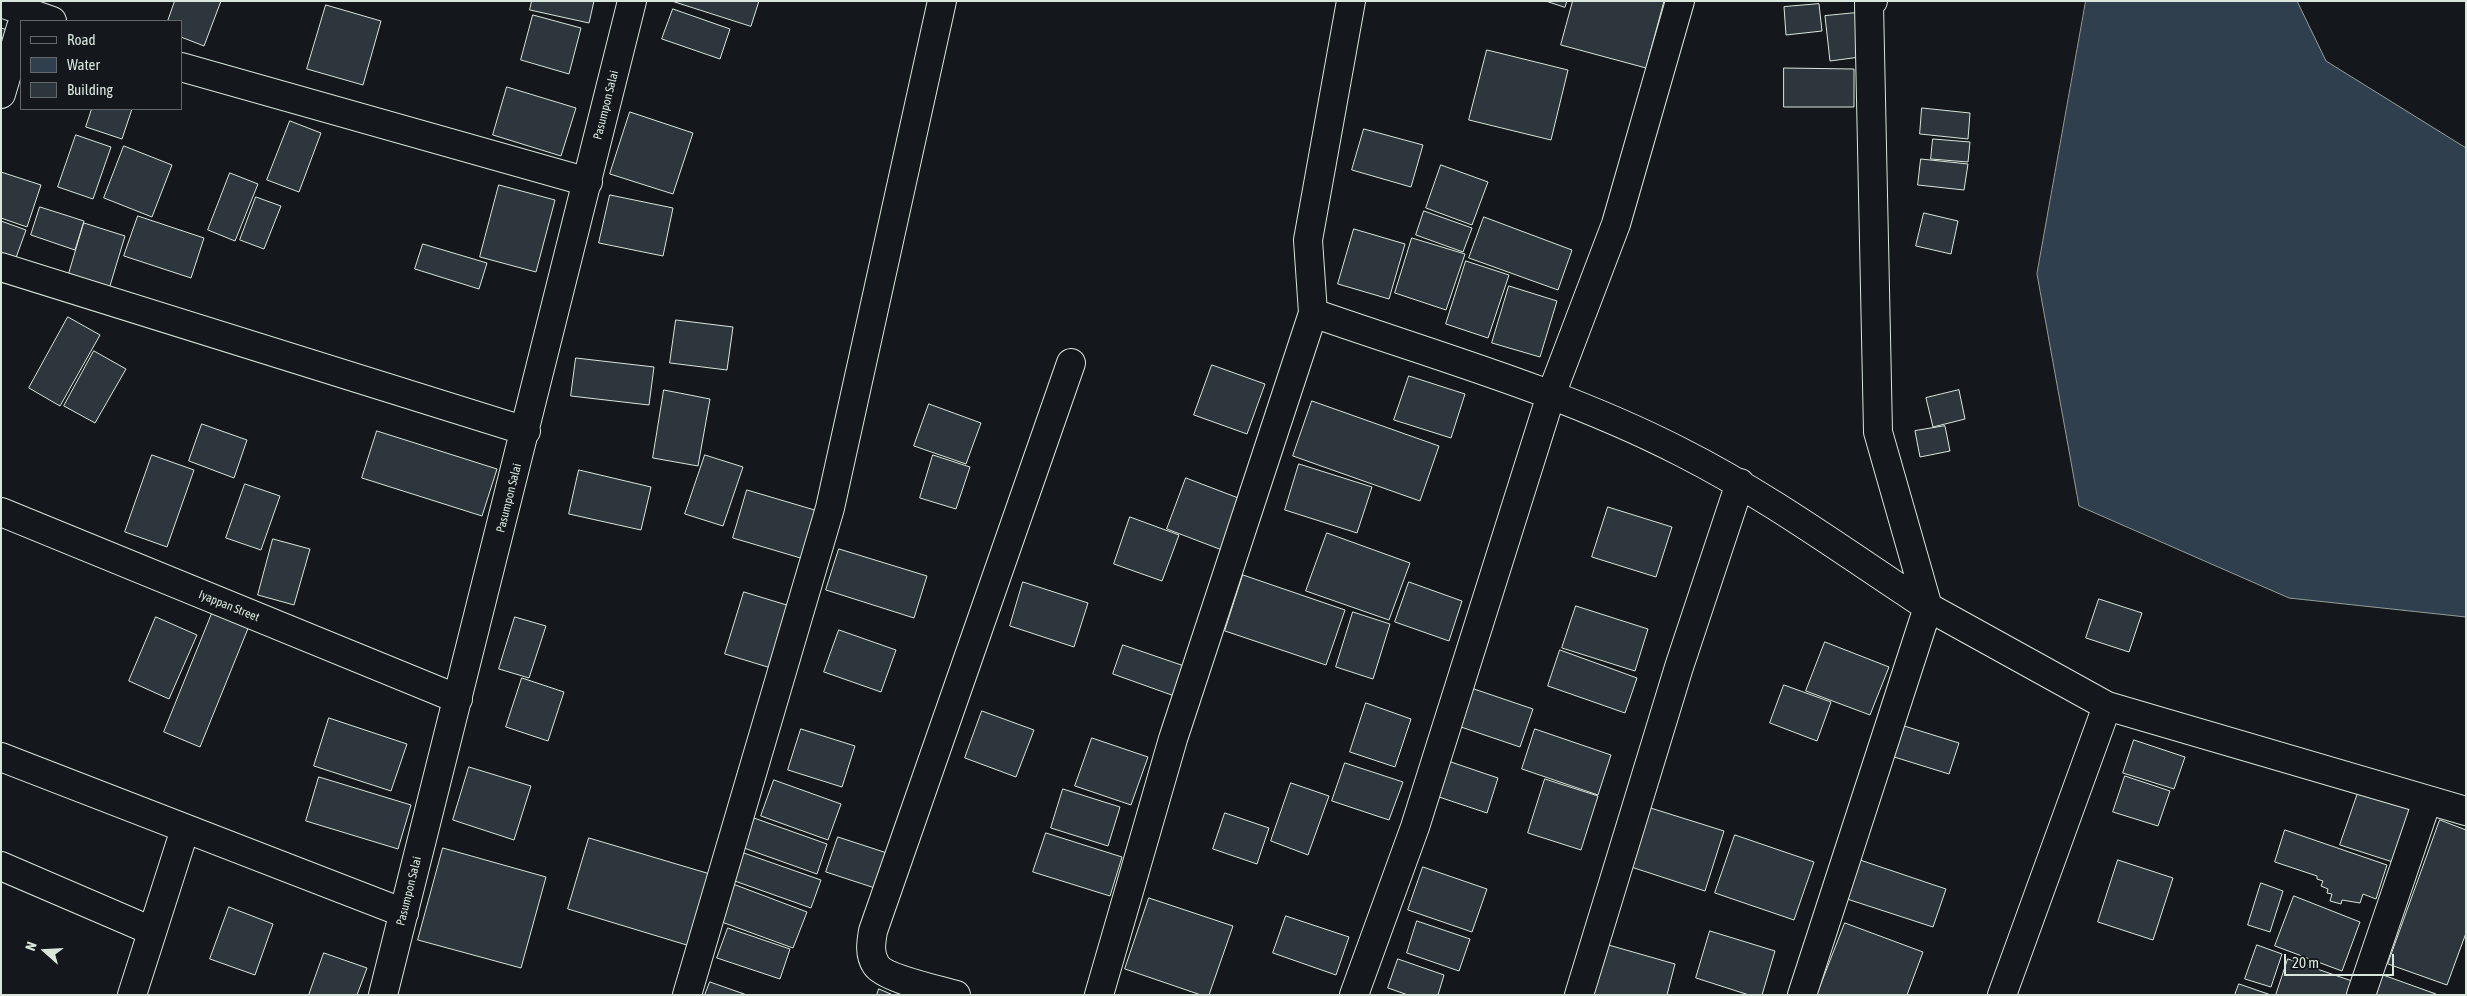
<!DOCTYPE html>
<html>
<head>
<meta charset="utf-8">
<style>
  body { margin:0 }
  #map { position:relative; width:2467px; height:996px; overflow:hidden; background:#14181c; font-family:"Asap Condensed",sans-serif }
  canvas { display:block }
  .frame { position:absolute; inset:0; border:2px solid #d8e6dc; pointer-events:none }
  .legend { position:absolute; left:20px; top:20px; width:162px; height:90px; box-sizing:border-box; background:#14181c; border:1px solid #626a69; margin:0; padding:6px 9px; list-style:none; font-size:15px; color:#d8e6dc }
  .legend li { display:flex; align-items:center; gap:10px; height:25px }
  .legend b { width:25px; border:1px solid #626a69 }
  .north { position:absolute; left:20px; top:926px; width:50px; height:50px; -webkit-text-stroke:4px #14181c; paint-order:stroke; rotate:289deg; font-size:14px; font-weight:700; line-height:20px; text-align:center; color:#d8e6dc }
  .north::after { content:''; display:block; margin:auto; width:18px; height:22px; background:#d8e6dc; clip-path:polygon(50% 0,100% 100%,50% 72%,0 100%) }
  .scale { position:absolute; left:2284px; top:954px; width:110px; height:22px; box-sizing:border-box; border:2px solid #d8e6dc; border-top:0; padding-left:6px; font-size:15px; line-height:18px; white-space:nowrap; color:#d8e6dc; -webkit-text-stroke:4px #14181c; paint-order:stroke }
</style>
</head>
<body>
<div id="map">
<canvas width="2467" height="996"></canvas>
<div class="frame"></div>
<ul class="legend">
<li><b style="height:6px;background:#14181c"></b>Road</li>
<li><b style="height:14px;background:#2f3f4d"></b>Water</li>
<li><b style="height:14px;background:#2c363c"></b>Building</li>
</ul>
<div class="north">N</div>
<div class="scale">20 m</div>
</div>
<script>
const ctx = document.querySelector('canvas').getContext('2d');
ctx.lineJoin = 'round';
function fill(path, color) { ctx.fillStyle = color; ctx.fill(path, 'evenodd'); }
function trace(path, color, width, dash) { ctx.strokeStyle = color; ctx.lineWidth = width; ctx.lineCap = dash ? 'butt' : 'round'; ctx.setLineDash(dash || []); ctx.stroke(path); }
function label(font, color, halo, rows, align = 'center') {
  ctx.font = font + ' "Asap Condensed",sans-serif'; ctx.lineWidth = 4; ctx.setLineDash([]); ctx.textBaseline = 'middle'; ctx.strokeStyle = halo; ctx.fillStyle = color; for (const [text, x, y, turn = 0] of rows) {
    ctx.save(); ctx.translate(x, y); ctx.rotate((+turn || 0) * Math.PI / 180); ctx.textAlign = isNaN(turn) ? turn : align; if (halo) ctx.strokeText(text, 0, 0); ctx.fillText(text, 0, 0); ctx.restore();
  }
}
const water = new Path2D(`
  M2086,1h211l29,60 140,87v469l-177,-19 -210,-92 -42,-232z`);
fill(water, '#2f3f4d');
trace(water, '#939e99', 1);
const building = new Path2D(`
  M175,1h46l-17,45 -23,-9v-16h-13z
  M532,1h62l-5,22 -59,-13z
  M672,1h87l-8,25z
  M1546,1h21l-2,6z
  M1573,1h91l-18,67 -85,-23z
  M1819,4l3,27 -36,4 -2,-28z
  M326,5l55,16 -18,64 -56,-16z
  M673,9l57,20 -10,30 -58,-20z
  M1856,13l4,44 -30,4 -5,-45z
  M533,15l48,13 -12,46 -48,-14z
  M1,28l10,3 -10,25z
  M1487,50l81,20 -17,70 -82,-20z
  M1784,68l70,1v38h-70z
  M507,87l69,21 -15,48 -68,-21z
  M1922,108l48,5 -2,26 -48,-5z
  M92,109h40l-10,30 -36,-12z
  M630,112l63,21 -20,61 -63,-20z
  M290,121l31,12 -22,59 -32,-12z
  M1364,129l59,16 -12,42 -59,-17z
  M76,135l35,12 -18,52 -35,-12z
  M1933,139l37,3 -2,20 -37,-3z
  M124,146l48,19 -20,52 -48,-19z
  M1921,159l47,5 -4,26 -46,-5z
  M1441,165l47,17 -16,43 -46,-17z
  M1,172l40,13 -14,42 -26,-9z
  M230,173l28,11 -23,57 -27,-11z
  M499,185l56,15 -19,72 -56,-15z
  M610,195l63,13 -10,48 -64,-13z
  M256,197l25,9 -17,43 -24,-9z
  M40,207l44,14 -9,29 -44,-15z
  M1424,211l48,17 -9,24 -47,-17z
  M1924,213l34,8 -7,33 -35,-8z
  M138,216l66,22 -13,40 -67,-22z
  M1484,217l88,33 -14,40 -89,-32z
  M1,221l25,9 -13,36 -12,-4z
  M84,223l41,13 -19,63 -41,-12z
  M1354,229l51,15 -16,55 -51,-15z
  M1412,238l53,16 -19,56 -51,-17z
  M423,244l64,19 -8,26 -64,-20z
  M1466,261l43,14 -21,63 -42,-14z
  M1509,286l48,15 -17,56 -48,-14z
  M68,317l32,18 -40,71 -31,-18z
  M676,320l57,7 -6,43 -57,-7z
  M94,351l32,18 -31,54 -31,-17z
  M576,358l78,9 -5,38 -78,-9z
  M1212,365l53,19 -18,50 -53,-19z
  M1409,376l56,18 -14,44 -57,-18z
  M664,390l46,9 -12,67 -45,-8z
  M1959,390l6,29 -32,8 -7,-29z
  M1312,401l127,45 -19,55 -127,-45z
  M929,404l52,19 -15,41 -52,-18z
  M202,424l45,16 -13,38 -45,-17z
  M1945,426l5,25 -30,6 -5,-26z
  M377,431l120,38 -15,47 -120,-38z
  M152,455l42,15 -27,77 -42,-15z
  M705,455l38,12 -20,59 -38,-12z
  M933,455l37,12 -14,42 -36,-11z
  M1299,464l73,23 -15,46 -72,-23z
  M579,470l72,17 -10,43 -72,-16z
  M1186,478l55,21 -19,51 -55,-21z
  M245,484l35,12 -19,54 -35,-12z
  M747,490l71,21 -14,48 -71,-21z
  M1608,507l64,20 -16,50 -64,-20z
  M1130,517l49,18 -17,46 -48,-17z
  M1327,533l83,30 -21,57 -83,-29z
  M273,539l37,10 -16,56 -36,-10z
  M839,549l88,27 -13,42 -88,-28z
  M1243,575l102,35 -19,55 -101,-34z
  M1023,582l65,21 -14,44 -64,-21z
  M1409,582l53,19 -13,40 -54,-19z
  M744,592l46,14 -19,62 -46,-14z
  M2099,599l43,14 -13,39 -43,-14z
  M1576,606l72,23 -13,42 -73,-23z
  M213,611l36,15 -49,121 -36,-15z
  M1353,612l37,12 -17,55 -37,-12z
  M156,617l41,18 -28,64 -40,-18z
  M515,617l31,9 -17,52 -30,-9z
  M839,630l57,20 -15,42 -57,-20z
  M1825,642l64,25 -19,48 -64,-24z
  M1123,645l67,23 -10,30 -67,-24z
  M1560,650l77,28 -12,35 -77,-27z
  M522,678l42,14 -16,49 -42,-14z
  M1784,685l47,17 -14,39 -47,-18z
  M1471,688l62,21 -13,38 -62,-21z
  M1366,703l45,16 -16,48 -45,-15z
  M982,711l52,19 -18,47 -51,-19z
  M329,718l78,26 -16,47 -77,-25z
  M1901,725l58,18 -10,31 -58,-18z
  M801,729l54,17 -13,41 -54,-17z
  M1535,729l76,26 -13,40 -76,-26z
  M1092,738l56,19 -17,48 -56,-19z
  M2134,740l51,17 -11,32 -51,-16z
  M1445,760l53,18 -11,35 -54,-18z
  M1345,763l58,19 -14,38 -57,-19z
  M469,767l62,19 -17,54 -61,-20z
  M2125,776l45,15 -12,35 -45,-14z
  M319,777l92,28 -13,44 -92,-28z
  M1545,779l53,17 -17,54 -53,-17z
  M774,780l67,24 -13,36 -67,-24z
  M1291,783l38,13 -21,59 -37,-14z
  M1063,789l57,18 -12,39 -57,-18z
  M2359,790l55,18 -18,55 -56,-18z
  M1641,805l83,26 -19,60 -83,-27z
  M1225,813l44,15 -12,36 -44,-15z
  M754,818l73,26 -10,30 -73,-26z
  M2440,820l26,10v103l-19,52 -59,-21z
  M2285,830l102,35 -11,34 -13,-5 -3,9 -18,-3 -1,4 -11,-3 2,-7 -5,-1 1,-4 -7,-3 2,-5 -6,-2v-3l-42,-14z
  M1046,833l76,24 -12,39 -77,-24z
  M1735,835l79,27 -20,58 -79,-27z
  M838,837l55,18 -12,35 -55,-18z
  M589,838l121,36 -20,72 -122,-37z
  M443,848l103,29 -25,91 -103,-28z
  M741,852l80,28 -10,28 -79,-28z
  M1860,860l86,29 -13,38 -86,-28z
  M2118,860l55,18 -20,62 -55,-18z
  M1423,867l64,22 -15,43 -64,-22z
  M2261,883l22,8 -13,41 -22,-7z
  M733,884l74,28 -14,36 -74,-27z
  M2294,896l66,26 -18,49 -67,-25z
  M1149,898l84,28 -24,69h-8l-76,-26z
  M229,907l44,17 -18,51 -45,-16z
  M1286,916l63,21 -13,38 -63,-22z
  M1417,921l53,18 -11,32 -52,-18z
  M1845,923l78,29 -16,43h-90z
  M728,928l62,21 -10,30 -63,-21z
  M1710,931l65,20 -13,44h-13l-53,-17z
  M1598,942l77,22 -8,31h-83z
  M2257,945l25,9 -11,33 -26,-8z
  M324,953l43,15 -10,27h-48z
  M1398,959l46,16 -6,20h-30l-20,-7z
  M2288,959l64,22 -5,14h-71z
  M2383,975l53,19v1h-60z
  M710,982l37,13h-42z
  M2239,984l32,11h-36z
  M879,989l14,6h-16z`);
fill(building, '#2c363c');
trace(building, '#d8e6dc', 1);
const street = new Path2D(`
  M1873,1l-4,3 9,428 50,175 179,99 359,105
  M1,3l51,18
  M181,67l407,115
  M1,94l20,-67
  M1,267l525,164
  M1313,313c123,43 251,79 368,139 87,44 166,102 247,155l-126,388
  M1,512l457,187
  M1,757l403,156
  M1,866l151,65
  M132,995l53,-166
  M383,995l249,-994
  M687,995l143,-487 112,-507
  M956,995c-17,-5 -72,-17 -80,-30 -7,-11 -5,-22 -3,-34l198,-568
  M1099,995l74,-256 140,-426 -5,-73 43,-239
  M1354,995l61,-168 136,-432 65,-171 64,-223
  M1579,995l100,-328 61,-184
  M2002,995l105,-289
  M2361,995l66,-194`);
trace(street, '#d8e6dc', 30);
trace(street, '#14181c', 28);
label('12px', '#d8e6dc', '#14181c', [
  ["Pasumpon Salai",606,105,-76],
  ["Pasumpon Salai",509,498,-76],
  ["Iyappan Street",229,606,22],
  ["Pasumpon Salai",409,891,-76]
]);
</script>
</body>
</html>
